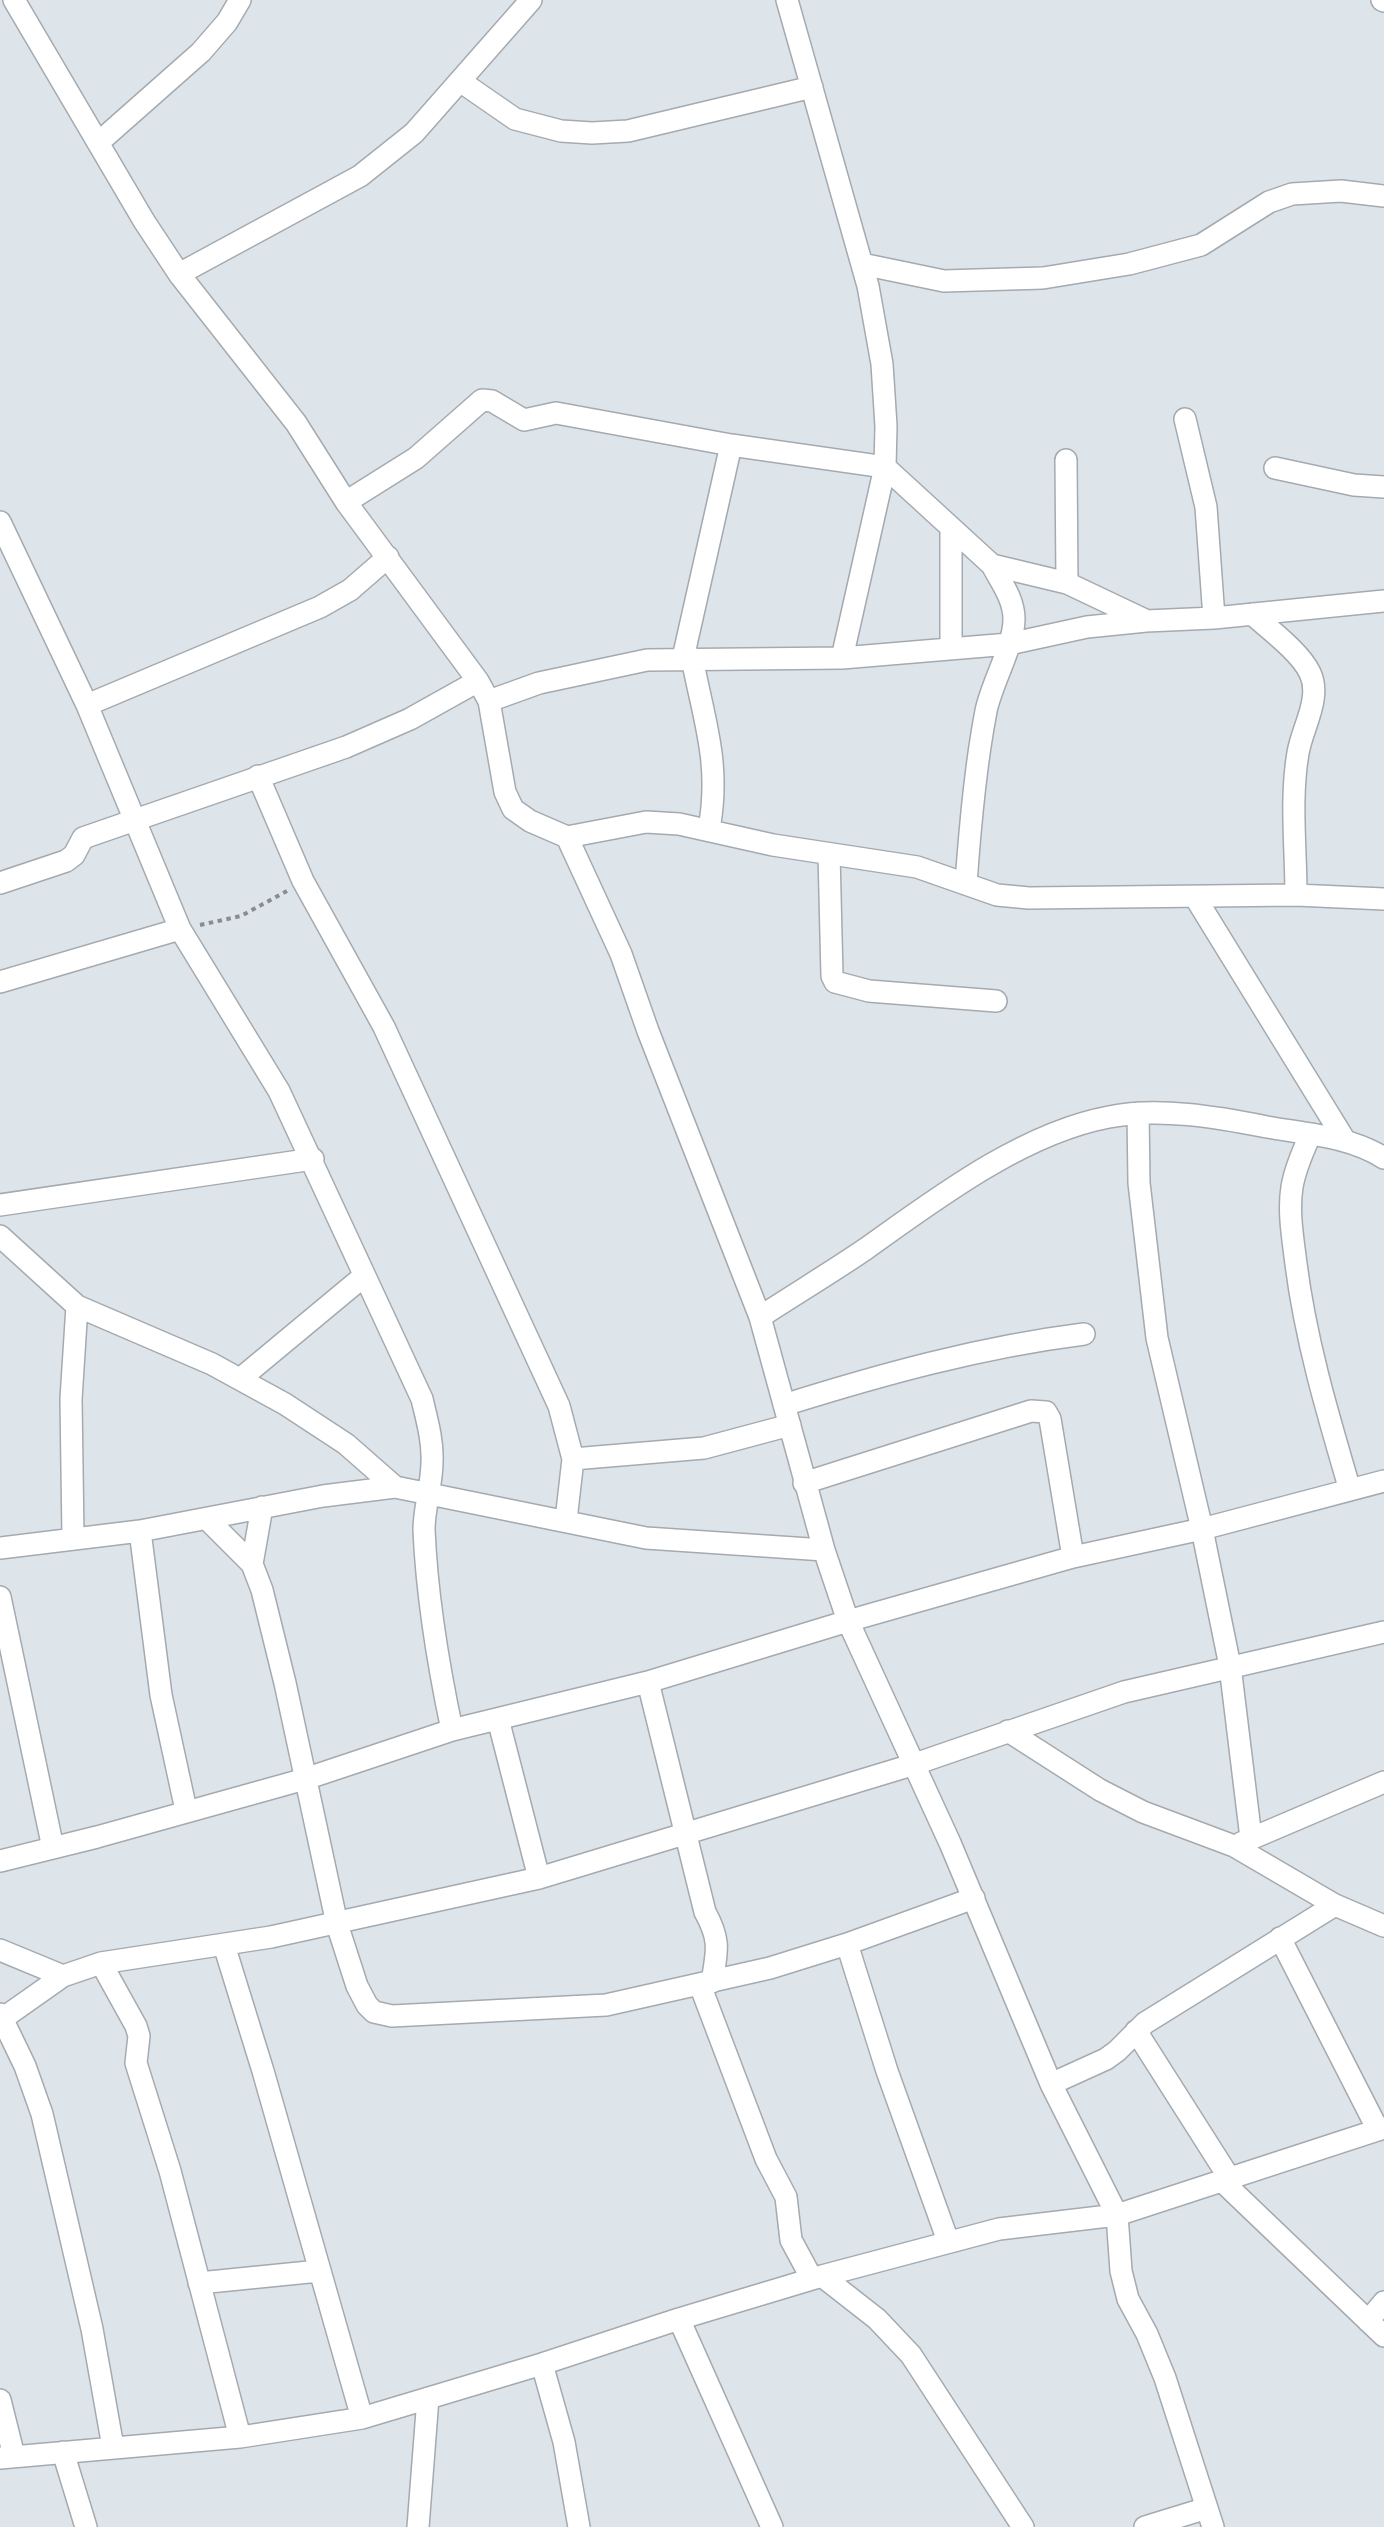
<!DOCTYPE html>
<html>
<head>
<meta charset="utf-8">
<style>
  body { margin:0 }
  canvas { display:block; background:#dee5ea }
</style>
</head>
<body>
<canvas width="1384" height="2527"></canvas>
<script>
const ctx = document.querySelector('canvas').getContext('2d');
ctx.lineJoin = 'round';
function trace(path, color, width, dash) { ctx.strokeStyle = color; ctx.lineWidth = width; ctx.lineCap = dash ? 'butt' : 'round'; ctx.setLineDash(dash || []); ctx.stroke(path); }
const minor = new Path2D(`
  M14,0l130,221 35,53 117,149 50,79 132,179 11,20 16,91 8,17 17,12 37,16 54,117 27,77 112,286 64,233 24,71 102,222 101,241 66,131 4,56 7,28 19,35 18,44 48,149
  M787,0l81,286 14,78 4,62 -1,41 -43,191
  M1382,0l2,1
  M460,81l55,38 46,12 31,2 36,-2 184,-44
  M98,143l103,-91 26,-30 13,-22
  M862,264l82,17 99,-3 86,-14 72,-19 68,-43 23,-8 49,-3 43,5
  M179,274l181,-98 54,-43 117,-133
  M1185,419l21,88 8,111
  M1066,460l1,123
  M1275,468l79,17 30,2
  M346,502l70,-44 66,-58 10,1 32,19 32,-7 175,32 154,22 107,98 75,18 78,37
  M0,522l87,183 93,224 99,162 143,308c5,21 11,42 10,63 0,23 -8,45 -8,68 3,68 14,134 28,200
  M1252,614c17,15 49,39 58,59 12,25 -8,55 -12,80 -8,46 -2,96 -2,142
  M951,647v-117
  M683,658l48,-213
  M692,658c12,63 29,105 17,171
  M489,701l50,-18 108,-23 195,-2 167,-14 78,-17 59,-6 68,-3 170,-17
  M87,705l233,-98 30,-17 38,-33
  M258,776l45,105 81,146 175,379 14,53 -7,61
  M567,837l79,-15 33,2 94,21 144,22 80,28 32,3 267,-3 88,4
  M829,854l3,122 3,6 34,9 127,10
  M0,883l66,-22 8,-6 9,-17 263,-91 64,-28 68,-38
  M966,884c4,-58 9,-116 20,-173 6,-29 28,-65 28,-92 0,-20 -13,-37 -22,-54
  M1195,897l149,242
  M0,982l180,-53
  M1138,1113l1,70 18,155 45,191 28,137 21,172
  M1310,1135c-7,17 -15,33 -18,52 -4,25 1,52 4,77 10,78 32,151 54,226
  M0,1205l313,-46
  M0,1236l77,70 135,58 73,40 61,40 49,43 251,51 178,12
  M760,1317c35,-23 72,-45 107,-69 70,-50 156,-115 242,-131 50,-10 108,0 158,10 40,7 82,9 117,31
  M240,1379l124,-103
  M784,1405c99,-31 197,-58 300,-71
  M573,1459l131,-11 86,-23
  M804,1483l227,-72 15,1 4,7 23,138
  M208,1520l44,44 10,26 23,93 52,241 20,62 10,19 7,7 18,4 214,-11 164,-37 77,-24 127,-46
  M140,1531l21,164 25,115
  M73,1537l-2,-138 6,-93
  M0,1548l140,-17 183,-35 72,-9
  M252,1564l10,-57
  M0,1597l53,251
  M648,1682l57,230c16,29 12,39 7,70
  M498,1719l41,159
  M1008,1731l92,59 43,22 91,34 101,59 49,21
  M1241,1843l143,-61
  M0,1861l97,-24 208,-58 147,-49 196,-48 200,-61 225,-64 129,-28 182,-48
  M1280,1938l98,192
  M847,1944l40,127 61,170
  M224,1945l39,126 99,347
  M0,1950l63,26
  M101,1963l35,63 3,10 -3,27 34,108 70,266
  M700,1985l66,174 20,38 5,43 21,39
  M0,2014l25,52 17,48 50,215 21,118
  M2,2019l61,-43 38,-13 170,-26 268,-59 376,-114 209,-72 260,-60
  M1136,2031l94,148
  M1051,2084l55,-25 11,-8 28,-28 190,-118
  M1223,2182l161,154
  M822,2276l55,43 34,36 112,172
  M199,2283l120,-12
  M679,2319l93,208
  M1368,2321l16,-19
  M542,2364l22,78 15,85
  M0,2400l14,56
  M63,2452l23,75
  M0,2458l240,-21 122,-19 180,-54 137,-45 143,-43 177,-47 118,-14 267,-87
  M418,2527l10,-129
  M1145,2527l62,-19`);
trace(minor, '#a4aaaf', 24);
trace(new Path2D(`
  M200,925l41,-9 46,-25`), '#888d91', 4, [4.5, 4.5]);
trace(minor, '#fff', 21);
</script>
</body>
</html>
